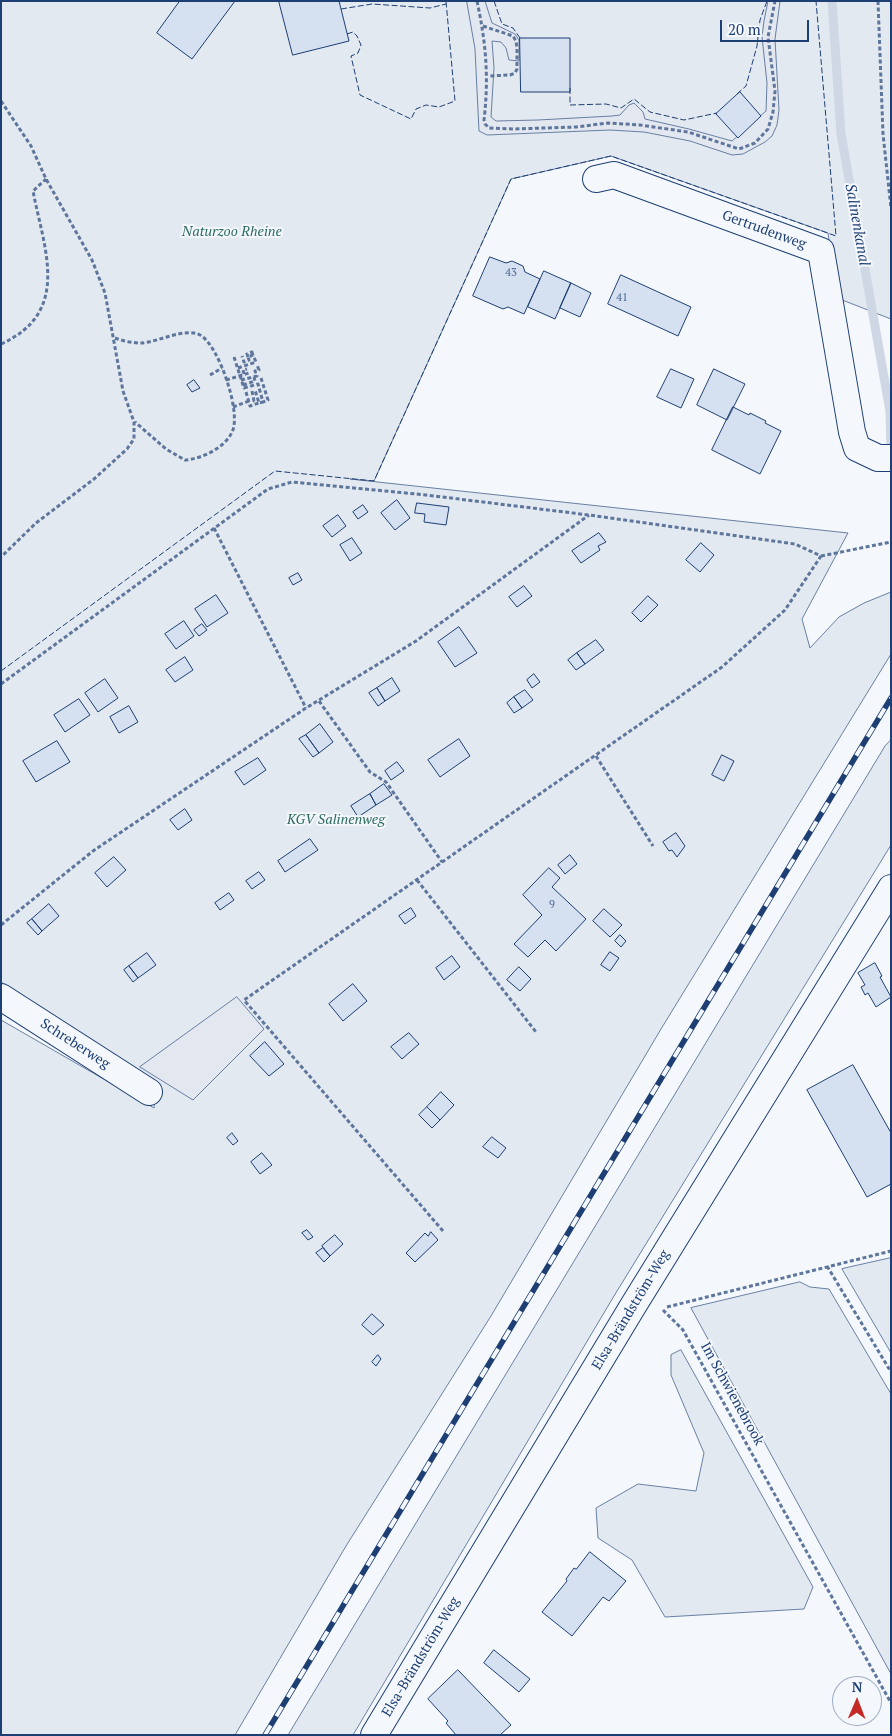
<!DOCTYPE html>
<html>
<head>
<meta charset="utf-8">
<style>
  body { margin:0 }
  #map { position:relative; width:892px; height:1736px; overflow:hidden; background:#f4f7fb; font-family:"PT Serif",serif }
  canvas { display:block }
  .frame { position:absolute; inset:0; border:2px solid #1d3f73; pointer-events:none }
  .north { position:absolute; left:832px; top:1676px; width:50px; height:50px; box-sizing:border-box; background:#f4f7fb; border:1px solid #9eadc5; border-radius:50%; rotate:1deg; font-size:14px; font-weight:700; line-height:20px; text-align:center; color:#1d3f73 }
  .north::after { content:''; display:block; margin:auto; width:18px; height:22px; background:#c62828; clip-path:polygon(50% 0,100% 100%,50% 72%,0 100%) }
  .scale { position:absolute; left:720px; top:20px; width:89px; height:22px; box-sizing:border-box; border:2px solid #1d3f73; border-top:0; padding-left:6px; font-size:15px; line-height:18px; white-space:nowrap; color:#1d3f73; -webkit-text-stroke:4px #f4f7fb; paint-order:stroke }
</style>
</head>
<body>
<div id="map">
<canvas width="892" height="1736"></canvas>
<div class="frame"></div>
<div class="north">N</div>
<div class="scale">20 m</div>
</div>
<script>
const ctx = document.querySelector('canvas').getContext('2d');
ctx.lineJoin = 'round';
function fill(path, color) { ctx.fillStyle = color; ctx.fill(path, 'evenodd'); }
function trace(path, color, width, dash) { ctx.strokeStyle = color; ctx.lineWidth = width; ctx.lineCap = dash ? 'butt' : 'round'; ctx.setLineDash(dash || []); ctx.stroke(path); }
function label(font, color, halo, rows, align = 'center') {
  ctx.font = font + ' "PT Serif",serif'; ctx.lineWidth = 4; ctx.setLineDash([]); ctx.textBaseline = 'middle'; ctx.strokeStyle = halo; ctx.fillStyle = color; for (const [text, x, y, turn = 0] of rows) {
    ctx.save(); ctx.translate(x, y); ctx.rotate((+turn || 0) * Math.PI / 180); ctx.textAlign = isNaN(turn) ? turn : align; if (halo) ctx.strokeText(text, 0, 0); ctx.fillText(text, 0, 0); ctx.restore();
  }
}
const green = new Path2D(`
  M1,1h890v318l-54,-21 -9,-65 -217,-77 -100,23 -137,302 -24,-2 498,54 -46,86 8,29 29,-31 25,-14 27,-11v62l-230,375 -170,287 -145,230 -111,189h-234v-715l153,88 2,-26 -155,-100z
  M891,740v105l-277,451 -261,439h-65l597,-989z
  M891,1258v95l-49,-84z
  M800,1282l10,5 19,2 62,105v280l-200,-366z
  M681,1350l132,237 -9,22 -139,8 -33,-57 -34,-22 -2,-30 42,-24 58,7 8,-38 -33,-78v-20z`);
fill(green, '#e3e9f0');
trace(green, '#687fa3', 1);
const parking = new Path2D(`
  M467,1h18l7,22 23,11 4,6v21l-10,-1 -3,-12 -5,-6 -9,-1 2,27 -3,49 5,4 42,-1 74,-4 8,-1 9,-10 5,-2 9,9 2,7 44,10 43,12 34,-30 1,-28 -5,-46 2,-16 4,-20h12l-5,38 4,71 -2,15 -5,11 -7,6 -22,12 -11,1 -42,-14 -46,-9 -34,-2 -123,5 -8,-4 -4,-82z
  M237,997l27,32 -71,71 -53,-33z`);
fill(parking, '#e3e8f0');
trace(parking, '#687fa3', 1);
trace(new Path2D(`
  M832,1l9,133 49,277 1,37`), '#cfd7e4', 9);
const building = new Path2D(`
  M180,1h55l-43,58 -35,-26z
  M279,1h60l10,40 -56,14z
  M520,38h50v54h-49z
  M740,92l21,24 -23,22 -22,-24z
  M490,257l16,6 6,-2 11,5 2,6 15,7 -16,35 -16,-7 -5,2 -30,-13z
  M544,271l27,12 -16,36 -27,-12z
  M621,275l70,32 -13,29 -70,-32z
  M571,283l20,10 -11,24 -20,-9z
  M671,369l23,10 -13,29 -24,-11z
  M714,369l31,15 -18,36 -30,-15z
  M194,380l6,8 -8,4 -5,-7z
  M733,407l16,8 1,-2 16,8 -1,2 16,8 -21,43 -48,-24z
  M397,500l13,18 -15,12 -14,-17z
  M417,503l32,4 -3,18 -22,-3 1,-8 -10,-1z
  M363,505l5,7 -10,7 -5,-7z
  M338,515l8,11 -14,11 -9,-11z
  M599,533l7,9 -8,4 2,4 -19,13 -9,-12z
  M352,538l10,15 -12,8 -10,-16z
  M701,543l13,12 -14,17 -14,-12z
  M298,573l4,7 -9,5 -4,-7z
  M524,586l8,10 -15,11 -8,-10z
  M216,595l12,18 -21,14 -12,-18z
  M648,596l10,9 -17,17 -9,-9z
  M184,621l10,15 -18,13 -11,-15z
  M202,624l5,6 -8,6 -5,-6z
  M459,627l18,26 -22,14 -17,-25z
  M596,640l8,10 -19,14 -8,-11z
  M577,653l8,11 -9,6 -8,-10z
  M185,657l8,13 -18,12 -9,-12z
  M534,674l6,8 -8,6 -5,-8z
  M392,678l8,13 -15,10 -8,-13z
  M105,679l13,19 -20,14 -13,-19z
  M377,688l8,13 -7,5 -9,-13z
  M525,690l8,10 -11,8 -8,-11z
  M514,697l8,11 -8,5 -7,-10z
  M79,699l11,16 -25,17 -11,-17z
  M129,706l9,16 -19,11 -9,-16z
  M320,724l13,18 -14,11 -13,-18z
  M306,735l13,18 -6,4 -14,-18z
  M459,739l11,17 -30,21 -12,-17z
  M57,741l13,21 -34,20 -13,-21z
  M722,755l12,6 -10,20 -12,-6z
  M258,758l8,12 -22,15 -9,-13z
  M397,762l7,9 -13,9 -6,-9z
  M384,784l8,11 -16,10 -6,-11z
  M370,794l6,11 -18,12 -7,-11z
  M185,809l7,11 -14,10 -8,-10z
  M676,833l9,13 -8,11 -5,-7 -3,1 -6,-9z
  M310,839l8,11 -33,22 -7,-11z
  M570,855l7,9 -12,10 -7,-9z
  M114,857l12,13 -19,17 -12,-14z
  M549,868l11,10 -8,9 34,32 -30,32 -11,-11 -17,17 -14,-13 28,-29 -19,-20z
  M259,872l6,8 -13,9 -6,-8z
  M229,893l5,7 -14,10 -5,-7z
  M49,904l10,12 -17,15 -10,-12z
  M411,908l5,8 -11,8 -6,-8z
  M604,909l18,16 -12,12 -17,-16z
  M32,919l10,12 -4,4 -11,-12z
  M620,935l6,6 -5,6 -6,-6z
  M610,952l9,6 -9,13 -9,-6z
  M147,953l9,12 -18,13 -9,-12z
  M452,956l8,11 -16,13 -8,-12z
  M875,963l7,13 -2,1 11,20 -15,10 -8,-14 -3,2 -4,-8 4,-2 -7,-12z
  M129,966l9,12 -5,4 -9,-12z
  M519,967l12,12 -11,12 -13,-11z
  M353,984l14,17 -24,20 -14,-17z
  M409,1033l10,11 -17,15 -11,-12z
  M265,1042l19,22 -15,12 -19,-20z
  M853,1065l38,68v51l-24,13 -60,-107z
  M441,1092l13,13 -14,15 -13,-13z
  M427,1107l13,13 -8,8 -13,-13z
  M232,1133l6,8 -5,4 -6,-7z
  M492,1137l14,11 -8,10 -15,-11z
  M262,1153l10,12 -12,9 -9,-12z
  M307,1230l6,7 -5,3 -6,-7z
  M431,1232l7,8 -23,22 -9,-9 19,-20 3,3z
  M335,1235l8,9 -13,12 -8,-10z
  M323,1248l7,8 -6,6 -8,-9z
  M372,1314l12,11 -11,10 -11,-10z
  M378,1355l3,4 -5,7 -4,-4z
  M590,1552l36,29 -17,20 -6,-4 -31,39 -30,-24 25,-31 -1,-2 8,-11 2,1z
  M494,1650l36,29 -11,13 -35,-29z
  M458,1670l53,55 -11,10h-44l-10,-12 2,-2 -20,-22z`);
fill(building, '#d5e0f0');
trace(building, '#1d3f73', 1);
const street = new Path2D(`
  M596,179l18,-4 207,76 31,181 5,16 21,10h13
  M1,997l148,95
  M374,1735l259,-429 258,-418`);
trace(street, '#1d3f73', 28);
trace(new Path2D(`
  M477,1c9,42 12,76 7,119l1,4 4,4 24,1 63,-2 32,-4 32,2 48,7 51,17 16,-6 13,-14 5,-17 2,-21 -7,-54 7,-36
  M878,1l5,133 8,74
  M483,26l30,10 3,5 1,7v21l-2,4 -5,2 -22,1
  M1,101l30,45 15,33 46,81 13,33 18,98 11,31v17l-7,10 -33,30 -58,44 -35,34
  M115,338c8,3 17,5 26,5 18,-1 44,-16 59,-8 19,10 42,79 32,97 -7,16 -31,27 -47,28l-19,-11 -31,-27
  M1,344c71,-32 43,-95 32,-153l13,-12
  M234,357l10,31 14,-4 5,18 -4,1 -4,-13
  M248,357l-1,-3 5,-2 1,3
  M238,368l18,-6 -3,-7 -5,2 1,3 -5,2 -2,-6
  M244,374l-1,-4 4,-1
  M210,375l12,-7
  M261,378l7,22 -5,2
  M226,380l23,-7
  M241,380l16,-4 -2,-5 4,-1 -2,-5
  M243,385l12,-4 -1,-4
  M252,391l2,10 4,-1
  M246,392l4,14 9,-3
  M233,407l16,-6
  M214,528l92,180
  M821,556l70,-14
  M1,684l267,-195 24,-7 134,13 163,20 206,29 26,12
  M319,701l51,71 16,10 56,80
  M596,756l57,90
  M417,880l119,152
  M1,925l92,-74 213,-143 110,-67 173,-126
  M443,1231l-199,-231 478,-333 63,-57 36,-54
  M827,1266l64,106
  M667,1307l224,-56
  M663,1310l20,20 208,373`), '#5e769c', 3, [4, 2.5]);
trace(street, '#f4f7fb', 26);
const rail = new Path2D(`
  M265,1735l626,-1037`);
trace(rail, '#1d3f73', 5.5);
trace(rail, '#f4f7fb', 4, [11]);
trace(new Path2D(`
  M494,1l8,23 11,4 7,10h3
  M341,9l31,-5 58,4 16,-4
  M347,34l6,-2 4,4 4,9 -3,8 -7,3 9,39 51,24 5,-10 10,-4 13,2 16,-6 -9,-100
  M570,88v17l36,-1 15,4 13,-9 16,13 34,8 33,-7
  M737,94l9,-8 11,-40 3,-26 7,-19
  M1,671l274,-200 99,10 137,-302 100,-23 225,80 -20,-235`), '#1d3f73', 1, [6, 2.5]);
label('11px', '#4b6792', null, [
  ["43",511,273],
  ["41",622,298],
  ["9",552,905]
]);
label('14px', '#1d3f73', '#f4f7fb', [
  ["Gertrudenweg",764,230,20],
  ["Schreberweg",75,1044,33],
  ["Elsa-Brändström-Weg",631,1310,-59],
  ["Im Schwienebrook",732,1394,61],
  ["Elsa-Brändström-Weg",421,1657,-59]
]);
label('italic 14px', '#2c6c60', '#f4f7fb', [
  ["Naturzoo Rheine",232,232],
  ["KGV Salinenweg",336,820]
]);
label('italic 15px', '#1d3f73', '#f4f7fb', [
  ["Salinenkanal",857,225,80]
]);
</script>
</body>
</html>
